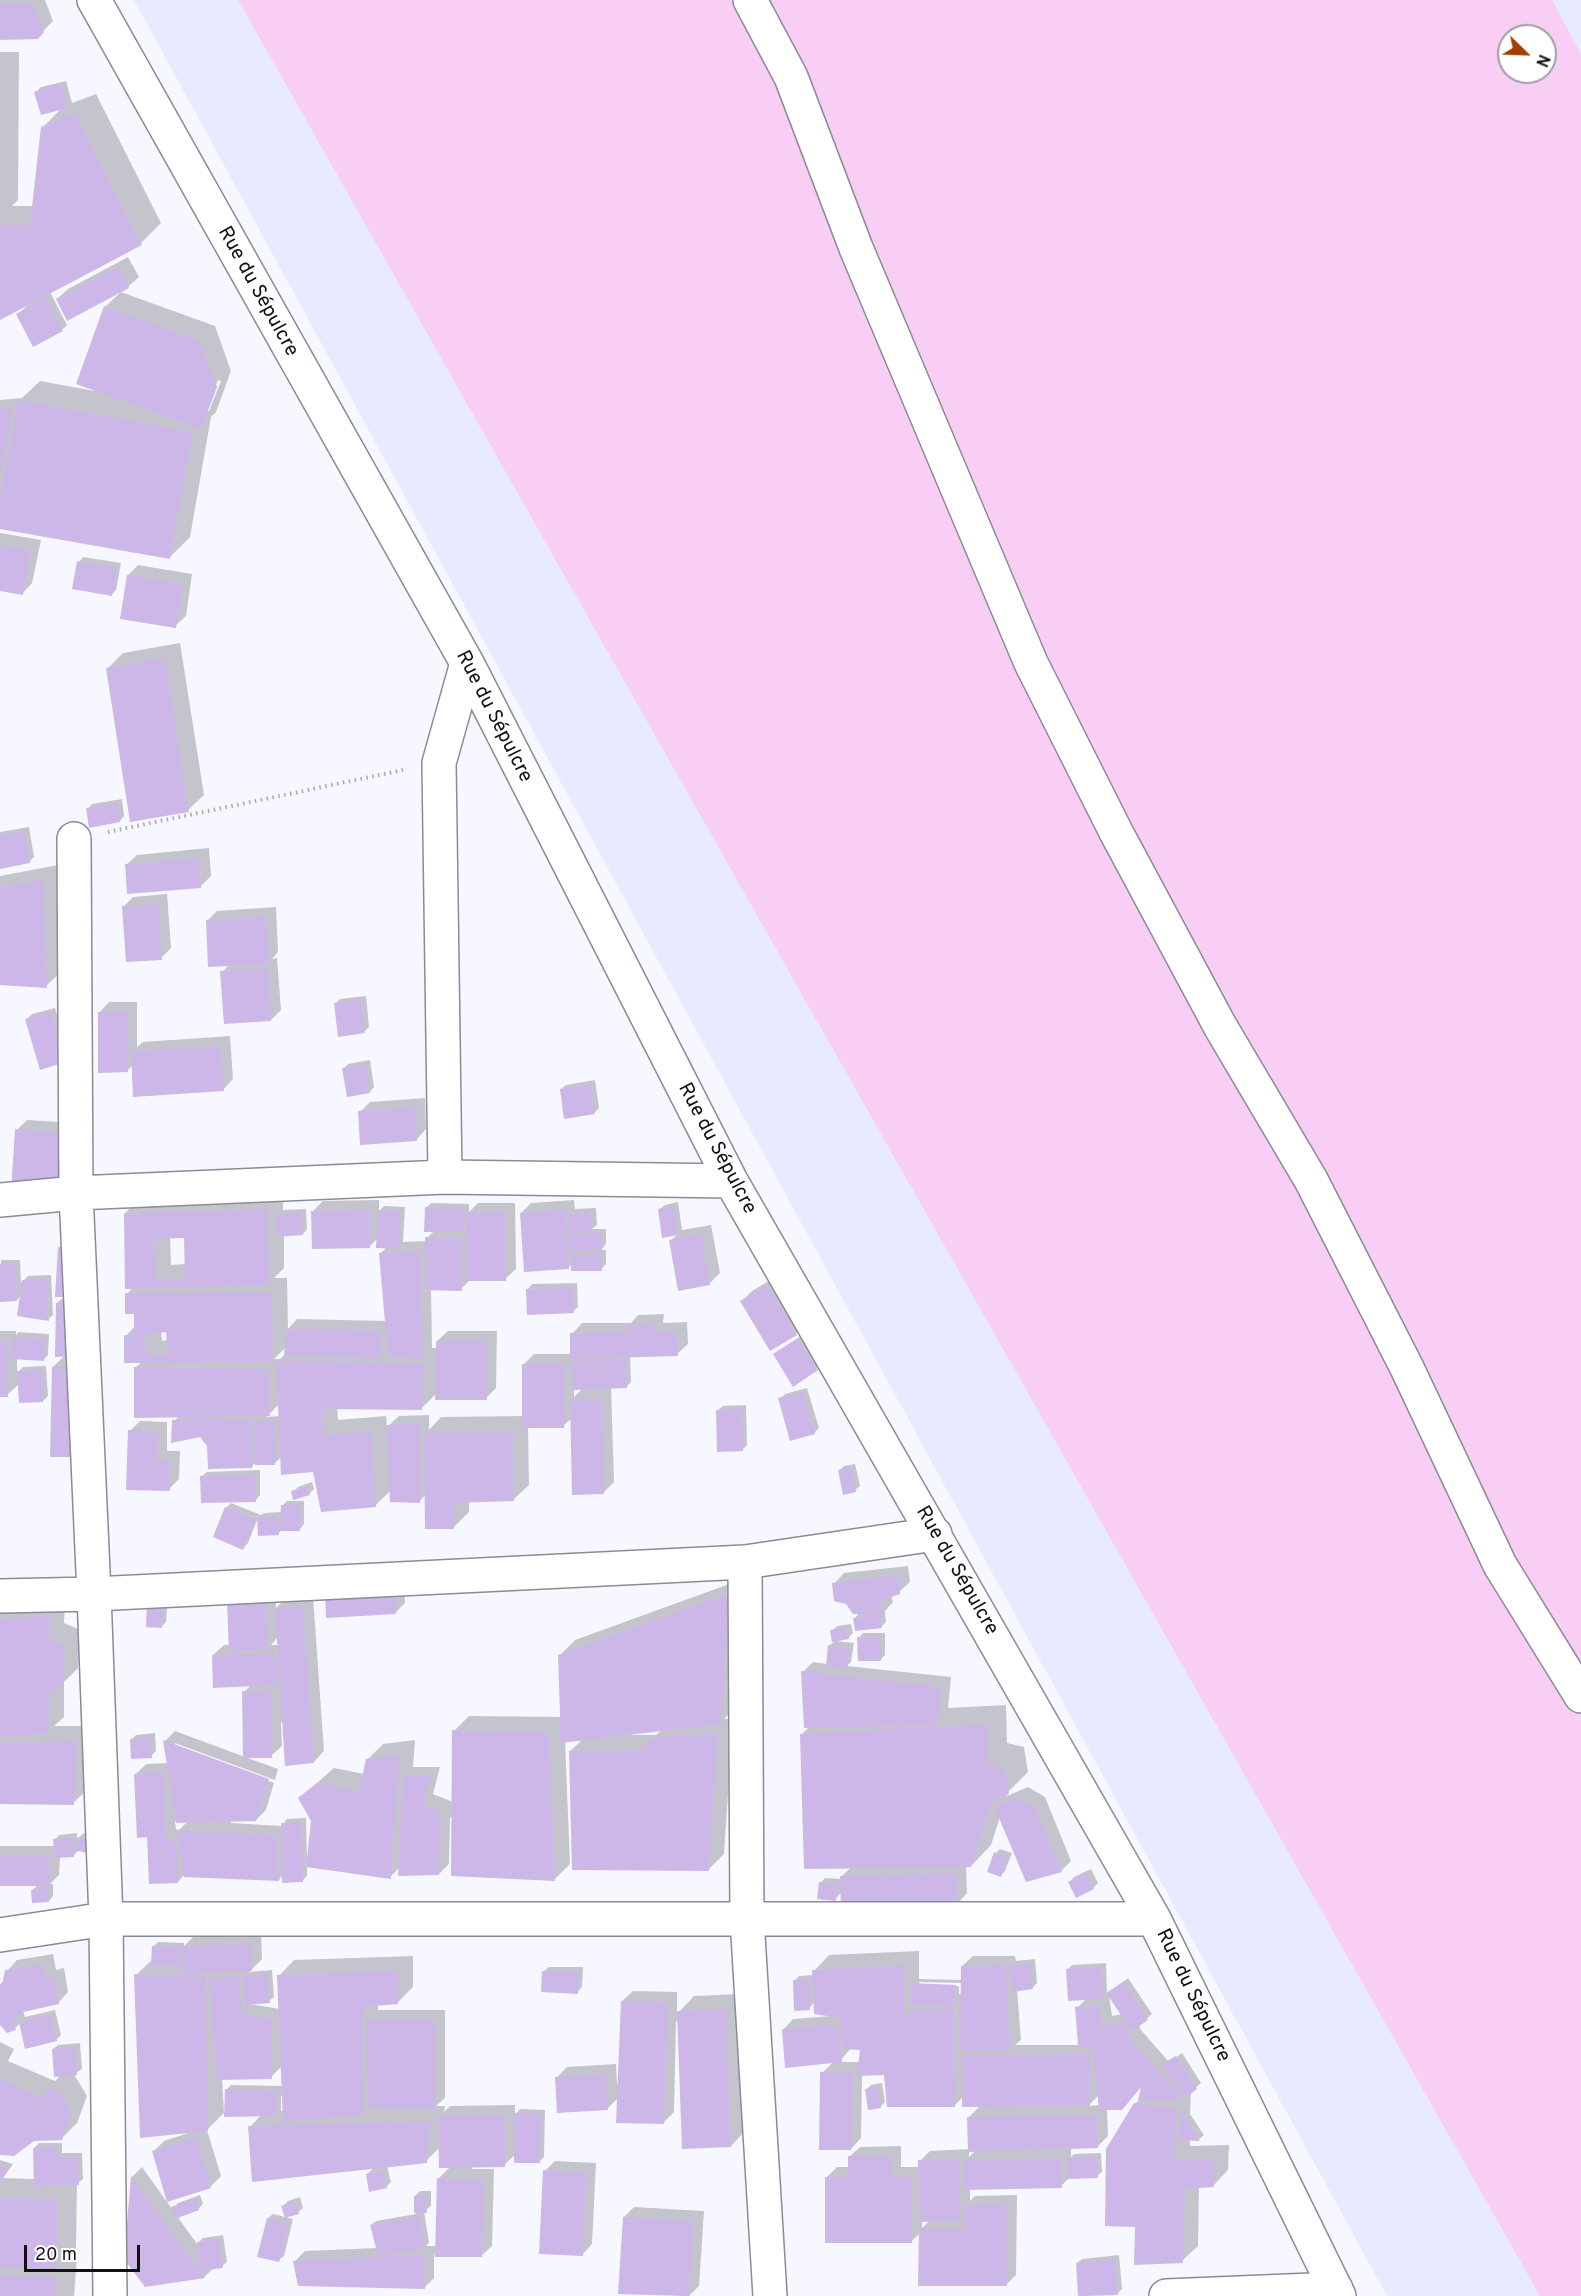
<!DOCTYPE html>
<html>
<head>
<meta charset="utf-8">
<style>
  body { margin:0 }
  #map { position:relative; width:1581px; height:2296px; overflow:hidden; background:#f6f7ff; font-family:Overpass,sans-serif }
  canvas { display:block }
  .north { position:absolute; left:1497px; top:24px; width:60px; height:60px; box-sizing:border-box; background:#fff; border:2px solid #9f9fa1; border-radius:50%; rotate:113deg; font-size:16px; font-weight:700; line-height:24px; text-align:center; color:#0f1014 }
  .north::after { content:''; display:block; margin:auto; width:21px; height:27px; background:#a13e04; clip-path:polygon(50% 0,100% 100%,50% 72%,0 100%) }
  .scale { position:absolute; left:24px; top:2245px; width:116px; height:27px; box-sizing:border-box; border:3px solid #0f1014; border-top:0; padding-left:8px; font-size:18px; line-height:21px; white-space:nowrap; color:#0f1014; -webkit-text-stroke:4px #fff; paint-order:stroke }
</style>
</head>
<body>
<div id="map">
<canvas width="1581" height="2296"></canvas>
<div class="north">N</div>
<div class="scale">20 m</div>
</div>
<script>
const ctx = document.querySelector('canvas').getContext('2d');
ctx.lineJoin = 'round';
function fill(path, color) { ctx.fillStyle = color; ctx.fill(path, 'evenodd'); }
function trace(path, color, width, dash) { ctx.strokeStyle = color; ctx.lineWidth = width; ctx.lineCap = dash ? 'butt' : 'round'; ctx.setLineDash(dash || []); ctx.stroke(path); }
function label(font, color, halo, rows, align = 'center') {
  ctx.font = font + ' Overpass,sans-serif'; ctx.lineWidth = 5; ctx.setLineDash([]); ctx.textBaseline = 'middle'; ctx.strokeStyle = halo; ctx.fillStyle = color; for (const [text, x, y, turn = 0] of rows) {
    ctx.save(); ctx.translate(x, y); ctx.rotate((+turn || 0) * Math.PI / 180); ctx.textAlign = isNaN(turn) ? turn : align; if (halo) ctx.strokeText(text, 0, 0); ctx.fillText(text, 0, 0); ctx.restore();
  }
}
fill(new Path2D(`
  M134,0h1447v2296h-194zM1509,36h36v36h-36z`), '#e8ebff');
fill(new Path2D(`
  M238,0h1314l29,54v2242h-41zM1509,36h36v36h-36z`), '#f8cef4');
fill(new Path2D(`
  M0,0h45l8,21 -16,16 -37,2z
  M0,52h19l-1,148 -6,6h22l8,-78 20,-20 -26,-16 5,-5 25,-6 6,22 24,-9 65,129 -20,20 -91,49 17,33 -5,5 -44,-15 9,-10 -27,13z
  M128,257l11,20 -11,10 -60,32 -11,-20 11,-10z
  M121,292l94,34 16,45 -15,41 -5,5 -21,120 -20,20 -170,-30v-127l22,-2 18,-17 55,10 10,-84zM218,380l3,1 -12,30h-3z
  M0,533l41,7 -9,43 -10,11 -22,-4z
  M83,557l38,6 -5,27 -5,5 -32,-33z
  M138,565l54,9 -6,42 -11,10 -47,-51z
  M180,643l24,152 -16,15 -80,-142 15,-15z
  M122,799l2,17 -4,5 -32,-12 4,-5z
  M29,827l5,30 -5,5 -29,5v-35z
  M209,848l2,28 -10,10 -75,-21 11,-10z
  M58,865l4,106 -16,15 -46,-2v-108z
  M167,894l4,54 -10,10 -38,-51 10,-10z
  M276,907l2,45 -6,7 5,-1 4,52 -10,10 -49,-48 7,-7 -22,-44 10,-10z
  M366,996l3,31 -4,4 -30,-27 5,-5z
  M109,1002h28v45l6,-5 87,-6 3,43 -10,11 -90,-25 -6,6 -28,-58z
  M55,1008l14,48 -42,-37 5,-5z
  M370,1060l4,27 -4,5 -26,-23 4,-5z
  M595,1080l4,28 -5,5 -33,-24 5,-4z
  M425,1098l1,31 -10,11 -56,-28 10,-10z
  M27,1120l48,3 -14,69 -44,-62z
  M283,1194v16l23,-1 1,20 -4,5 -19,1v33l-10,10h13l1,51 9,-10 89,2 -5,-68 6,-6 -9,-9 -9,9 -56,-36 10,-10 56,-1v11l5,-5 21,1 -2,35 24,-1v-3l7,-7 -8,-23 5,-5 38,1v8l9,-9h37l1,66 -11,10h-34l-10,10h-30l1,59h5v-7l11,-10h49l-1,57 -10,10 -49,-5 -16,16 -84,-1 1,12 48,-4 1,11 12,-11 30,-1v15l12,-13 83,-1v-52l10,-10h38v-20l10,-11h49l7,-8 26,-1 -1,9 24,-1 1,22 -11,10 -47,2 1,26 -5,5h-15l3,95 -10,10 -32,-74 -9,8 -35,1 1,58 -16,15 -44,1v11l-16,16 -27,-34 -7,8 -28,-12 -16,16 -61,-36 -32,-14 -7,7 -21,1 -2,2 -43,-21 -9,-9 -26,-15 5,-5 -43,-49 6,-5 -16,-26 9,-10v-13l-8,-19 6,-7 -8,-74 16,-15zM185,1236l1,28 -15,1 -1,-28zM161,1331h7v9l-6,1zM286,1347l-1,7 -5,5h-6zM574,1388h9l-9,9zM279,1404l1,12 -13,1z
  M574,1200l1,9 21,-1 1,17 -5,4h14v15l-5,6h5v14l-5,5 -28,-6 -5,5 -47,-55 10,-10z
  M678,1202l4,28 29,-5 9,48 -11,11 -38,-44 7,-6 -18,-25 5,-4z
  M64,1243l17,202 -11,11 -17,-89 12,-12 -8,-52 8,-7 -6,-48z
  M1,1260h19l1,23 7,-7 23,-1 2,40 -5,4 -27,-24 -4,5 -17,1z
  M777,1276l29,47 -10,10 -26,16 -28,-48 10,-10z
  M577,1283l1,24 -5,4 -45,-22 4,-5z
  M0,1331h16v4l2,-3 31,2 -1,21 -5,5 -26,-2v15l6,-6 23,-1 2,30 -5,5 -24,-17 -12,11 -7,1z
  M804,1334l18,30 -28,20 -19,-30z
  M807,1388l12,40 -5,5 -34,-34 5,-5z
  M746,1405l1,40 -5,5 -24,-40 5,-4z
  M140,1421l27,1v29h13l-1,28 -10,10 -39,-58z
  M855,1464l5,22 -5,4 -16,-19 5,-5z
  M260,1470v25l-4,5 -54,-24 5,-4z
  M312,1482l2,7 -5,5 -16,-2 5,-5z
  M287,1501h17v23l-4,5 -18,1 -4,4h-19v-19l-11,28 -5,5 -28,-12 12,-29 4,-4 30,12 3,-2 18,-1v-6z
  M908,1566l2,16 -11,10 -8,3 2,7 -8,9 1,11 -5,5 -26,-9 5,-6 -26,-28 10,-11z
  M404,1576l1,27 -10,10 -68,3z
  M743,1579l-7,128 -12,12h9l-9,135 -15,15 -139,-118 13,-12 -18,2 5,123 -15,15 -102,-61 -3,-1 -1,47 -10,10 -39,-7 -10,10 -83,-11v10l-5,5 -19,-6 -4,5 -95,-5 -6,7 -29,-46 -13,-62 10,-10 22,-1 -3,-22 10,-10 70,26 -1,-65 7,-7 -38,-30 11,-10h6l45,-56 1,19 10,-10 27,-2 11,155 -10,11 -30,-40h-3l1,24 -11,10 -26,1 33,12 -3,11 -100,-37v3l99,37 -8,27 -10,10h-25v3l51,3 5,-7 19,-1 1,41h2l3,-38 -12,-23 34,-30 30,6 3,-14 16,-16 32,-4 -2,27h27l-7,27 20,8 1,-71 15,-15 93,1 -2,-62 15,-15zM278,1637l1,8h-8zM663,1729l-7,6h-25l-1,-2zM175,1821h13l-9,9 -3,-1z
  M168,1598l-2,24 -5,5 -14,-2z
  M65,1600l-1,23 16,7 -2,38 -14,14v35l-10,9h38l-3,62 -16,15h-73v-198z
  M851,1624l2,9 -5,5 -12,3 18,2 -3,19 -4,4 104,11 -3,31 58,-3 1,38 17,4 4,25 -20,20 -1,4 21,-9 17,10 26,64 -10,10 -61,-54 -9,28 -20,21h-5l1,27 -10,11 -115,-12 -7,7 -15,-16 5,-5 17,1v-3l9,-9 -49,-133 8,-8 -7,-54 10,-10 14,2 3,-19 4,-3 -2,-11 5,-5z
  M863,1633h22v22l-5,5 -21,-22z
  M155,1733l1,18 -5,5 -20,-16 5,-5z
  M77,1833v6l7,-6 10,2 -21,21 -13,1 -1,18 -9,9h3v12l-4,5 -17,-11 6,-5h-38v-39h55v-6l4,-5z
  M1000,1849l12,4 -7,18 -5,5 -4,-23z
  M1091,1869l7,14 -5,5 -23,-6 4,-5z
  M261,1934l1,25 -13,13 23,-2 2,27 -5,4 -19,3 30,5 -1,-33 15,-16 119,-4v31l-15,15 -20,2v6h67v88l-9,8h9l-1,6 6,-6 65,-1v10l5,-6 25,1 -1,47 -5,5 -24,-7 -11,10 -32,1v3h22l-2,77 -11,10 -47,-1v23l-10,10 -129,-27 10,-10 72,-3 -6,-23 5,-4 40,-7 -1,-18 5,-5h11v15l-7,5 5,32 -3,3h11l2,-68 12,-12 -11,-19 -14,14 -39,5 4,16 -5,5 -19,-13 8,-7 -125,-40 11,-12 -35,-25 5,-5 52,1 -1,-20 -11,11 -49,1 2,35 -17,17 14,46 -10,10 -43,14 -14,-49 10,-10 24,-8 -52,-158 16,-15 1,-13 5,-5 26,1v3l10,-10zM281,2096h3v15h-3z
  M919,1951v28l43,1v-14l11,-10h42l1,5 19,-2 2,24 -4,4 -16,2 4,51 -6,5h65l-3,-37 10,-10 -19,-29 4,-4 34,-2 1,31 21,-16 24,36 -13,11 2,5 28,32 13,-9 19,30 -10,9 -1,22 14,21 -5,4h-9v7l39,-1 -1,25 -15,16 -14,1 -1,59 -16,15 -47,-157 4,-4 4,-15 -21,24h-15l1,27 -11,11h-26v10l3,-3 27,-1 1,19 -5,4 -27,1 -9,9 -91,3v12l5,-5 42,-1 -1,80 -10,10 -86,-52 -8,8 -85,-64 10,-10h12v-10l11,-10 41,-1v21h19v-6l10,-10 40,-2 -1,-32 12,-12 -17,-9 -9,9 -70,-31 -23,1 -1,63 -10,11 -29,-76 12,-12 -51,-31 10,-11 38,-3 -16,-14 -6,6 -15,-27 5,-5 15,-1v-4l15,-16zM919,1982l43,1v11h-3v-8l-40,-1zM1109,1995l14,19 -11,2zM851,2048h10l-1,14h-21zM1099,2095l1,10 -12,1zM969,2150h7l-7,7zM922,2220h8l-8,8z
  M53,1954l3,16 8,-2 4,24 -10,11 -35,8 2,6 30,-7 6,25 -5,5 -35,-17 -6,5 -15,-5v-36l5,-5 2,-11 10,-11z
  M549,1967h34l-1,20 -5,5 -33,-21z
  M633,1991l44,1v22l17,-18 47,-2 5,136 -15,16 -52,-125h-3l-2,91 -11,11 -44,-26 -12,12 -50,-32 10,-10 49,-3 1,20h2l3,-83z
  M0,2042l14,7 -6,12 47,20 6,-6 -8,-26 5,-4 22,-2 2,26 -8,5 13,22 -10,27 -16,16h-27l-34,15z
  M882,2083l3,19 -5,5 -14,-17 5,-5z
  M39,2143h23v10h20l1,26 -6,5 -1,64 -10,9h11l-3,39h-74v-136l13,4 -10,14 32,1 -1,-31z
  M555,2161l41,2 -4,81 -10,11 -37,-84z
  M142,2167l30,42 6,-6 22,-8 3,9 -5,5 -21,7 20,28 6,-6 20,-3 4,27 -5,4 -8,2 -10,9 -79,-19 7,-81z
  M300,2197l3,11 -5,4 -15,-6 5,-5z
  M634,2207l70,4 -5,75 -10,10 -69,-4 4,-75z
  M273,2214l20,5 -9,37 -5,4 -11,-42z
  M1119,2255l3,34 -5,5 -37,2 -3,-33 5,-4z`), '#0003');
fill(new Path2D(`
  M32,3l12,29 -6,7 -38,1v-36z
  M62,84l6,24 -27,7 -7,-23z
  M75,113l67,132 -142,75v-95h30l11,-98z
  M118,266l11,22 -62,33 -11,-22z
  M46,298l17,33 -30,16 -17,-33z
  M104,306l96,35 17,46 -16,42 -125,-45z
  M18,400l175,32 -23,127 -170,-30v-30z
  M13,408l-12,64h-1v-63z
  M0,545l31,5 -8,45 -23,-4z
  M77,561l40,7 -5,28 -40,-7z
  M127,575l56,9 -7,44 -56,-9z
  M165,658l24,154 -59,10 -24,-154z
  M118,803l2,19 -31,6 -3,-20z
  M24,831l6,32 -30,6v-34z
  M199,858l2,30 -74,6 -2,-30z
  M43,880l4,108 -47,-3v-98z
  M158,904l4,56 -36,2 -4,-56z
  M266,917l3,47 -61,3 -2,-47z
  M268,968l3,53 -47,3 -4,-53z
  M361,1000l4,33 -27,4 -4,-34z
  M51,1011l14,51 -25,8 -15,-51z
  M128,1011v61l-30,1v-61z
  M220,1046l4,45 -91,6 -2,-46z
  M365,1064l5,29 -23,4 -5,-29z
  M591,1084l4,30 -31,5 -4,-30z
  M415,1108l2,33 -57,4 -2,-34z
  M15,1129l50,4 -3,61 -51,-3z
  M673,1206l5,29 -16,3 -4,-29z
  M425,1207l40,1 -1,24h-40z
  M268,1209l1,76 -144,4 -1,-76zM184,1238l1,40 -29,1 -2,-40z
  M565,1209l4,60 -45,3 -4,-59z
  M370,1210v38l-58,1 -1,-38z
  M378,1210l22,1 -1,38 -23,-1z
  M506,1212v69h-40v-68z
  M591,1212l1,19 -23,1 -1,-18z
  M302,1213l1,22 -27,2 -1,-23z
  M601,1233l1,17 -32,2 -1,-18z
  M701,1234l9,51 -32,6 -9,-51z
  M425,1237l37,1v53l-37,-1z
  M58,1247l19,2 -3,48h-19z
  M420,1250l3,108 -35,-1 -9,-104z
  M571,1254h31v17h-31z
  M0,1264h16l1,37 -17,1z
  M22,1280h25l2,41 -32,-5z
  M767,1285l30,50 -27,16 -30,-50z
  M573,1287l1,26 -47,2 -1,-26z
  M125,1293h147l1,69 -149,1v-28l10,1v-22h-9zM166,1332l2,22 -21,2 -2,-21z
  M74,1301l2,55 -21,1 1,-54z
  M654,1324v8h23l1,24 -108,3v-26l57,-1 -1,-7z
  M286,1329l94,1 1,28 -97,-2z
  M12,1337l33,1 -1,23 -33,-2z
  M798,1338l20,32 -25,17 -20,-33z
  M6,1340l2,57h-8v-56z
  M436,1341h51v59h-52z
  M626,1360l1,28 -54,2 -1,-29z
  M276,1361l148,2 -2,47 -100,-1 1,26 48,-4 5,76 -55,5 -8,-40 -32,3z
  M565,1363l-1,65h-42v-64z
  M52,1367h20l-1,90h-21z
  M134,1367l135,2 1,47 -136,2z
  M42,1370l1,32 -24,1 -2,-32z
  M803,1392l12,42 -25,7 -12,-43z
  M602,1398l2,96 -32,1 -2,-96z
  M742,1409l1,42 -26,1 -1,-42z
  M172,1420h80v48l-44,1 -1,-23 -7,-9 -29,6z
  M275,1420v45h-20v-44z
  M419,1424l1,79 -30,-1 -3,-77z
  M128,1430l30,1 -1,30h13v30l-44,-1z
  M513,1431l1,70 -60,2v26h-29l-1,-97z
  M851,1467l5,25 -13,3 -5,-25z
  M255,1474l1,28 -55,1 -1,-27z
  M307,1486l3,9 -17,5 -2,-9z
  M281,1505h19v26h-20z
  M225,1507l31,12 -13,31 -30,-13z
  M257,1517h21l1,18 -21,1z
  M898,1575l2,19 -20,7 4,13h-31l-7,-10 -12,-3 -2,-18z
  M394,1586l2,28 -70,4 -1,-29z
  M729,1593l-8,131 -160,19 -3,-88z
  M265,1599l3,51 -39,2 -2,-51z
  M147,1601l17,1 -2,26 -16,-1z
  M303,1606l11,157 -29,3 -10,-158z
  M51,1615l-2,23 16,8 -2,39 -14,7v41l-49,4v-118z
  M881,1615l1,13 -27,3 -2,-13z
  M847,1627l2,12 -17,3 -2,-12z
  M857,1637h23l1,24h-23z
  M828,1645l22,3 -3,21 -21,-3z
  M276,1654l1,31 -64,3 -1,-33z
  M801,1671l140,16 -3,38 -134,3z
  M242,1691h29l1,67h-29z
  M987,1724v39l17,4 5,27 -16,6 -22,67 -167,2 -4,-135z
  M452,1730l97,2 6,149 -104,-5z
  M718,1733l-9,138 -137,-1 -3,-119 71,-1 13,-12z
  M150,1737l2,21 -21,1 -1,-20z
  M163,1740l106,39 -13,42 -80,2z
  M77,1741l-3,64 -74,-1v-62z
  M400,1754l-9,125 -85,-12 5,-46 -13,-23 19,-15 42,8 7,-32z
  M164,1772l2,67 11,5 1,39 -29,1 -2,-47 -10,1 -3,-64z
  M403,1776h28l-8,29 18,6 -2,64 -41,1z
  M1017,1797l18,10 27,65 -36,10 -32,-76z
  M281,1823h21l1,59 -21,1z
  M177,1830l99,5 3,46 -95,-4z
  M73,1837l1,20 -19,1 -2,-19z
  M78,1837l12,2 -3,14 -13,-3z
  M994,1852l14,6 -7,19 -14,-5z
  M0,1856h50v30h-50z
  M957,1873v32l-116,3 -1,-32z
  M1086,1873l8,16 -18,9 -8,-16z
  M819,1882l19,2 -2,17 -19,-2z
  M48,1888l1,14 -17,1 -1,-13z
  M251,1943l1,28 -69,2v-27z
  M152,1946l28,1v19l-29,-1z
  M1030,1963l3,26 -21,3 -3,-27z
  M43,1964l3,15 8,-2 5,27 -36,8 -10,9 3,9 -9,3 -7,-8v-40l3,-4 2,-11z
  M904,1965v55l6,-10 44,-2 1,99h-68l-3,-32 -27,1 3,-26 -17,-1 -3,-31 -26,-4 -2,-44z
  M1006,1965l5,86h-51l1,-85z
  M1102,1967l1,32 -35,2 -2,-32z
  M398,1971v33l-35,3v108l-80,7 -6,-147z
  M542,1971l37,1 -1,22 -37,-2z
  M134,1974l72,1 2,156 -68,7z
  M267,1974l3,29 -25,2 -3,-29z
  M238,1976l5,38 29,5v60l-55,1 -8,-102z
  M809,1979l1,31 -16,1 -1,-31z
  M1123,1982l25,38 -16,11 -26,-38z
  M911,1983l45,2 -2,21 -45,-2z
  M621,2001l47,1 -4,122 -48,-1z
  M1099,2005l3,21 23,-5 6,20 50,54 -5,6 -38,-1 3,-13 -19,23h-23l-6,-59 -15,-6 -3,-38z
  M726,2009l5,138 -49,2 -5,-138z
  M50,2014l7,27 -32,8 -6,-27z
  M366,2019l69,1v89h-67z
  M819,2023l20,5 3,34 -57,6 -3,-39 37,-3z
  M76,2047l1,28 -23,2 -2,-28z
  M1090,2054v52l-128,1v-52z
  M1176,2056l21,33 -12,9 -23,-34z
  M820,2072h33l-2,78h-32z
  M606,2074l2,36 -51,3 -2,-36z
  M0,2079l44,20v-9h15l13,23 -10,27 -28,1 -20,15 -14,-1z
  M878,2087l3,21 -13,2 -3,-21z
  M225,2089l52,1 -1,26 -52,1z
  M1134,2103l42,6 -1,51h39v27l-29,2 -2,74 -49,2 1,-38 -30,-1 1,-77z
  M1180,2109l20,32 -22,-1z
  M514,2113l27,1 -1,49h-26z
  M505,2115v52l-66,1 -1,-52z
  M1097,2115l1,33 -130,4 -1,-35z
  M430,2121l-3,42 -175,19 -4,-56z
  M196,2137l15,51 -44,14 -15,-51z
  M57,2147l1,10h20l1,28 -45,2 -1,-39z
  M848,2156h43l1,21h20v66h-87v-66h23z
  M1097,2157l1,21 -30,1v-21z
  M1061,2158l1,30 -98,2v-30z
  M960,2159l1,62 -42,1 -1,-62z
  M0,2166l9,2 -9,15z
  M383,2170l4,18 -18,4 -3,-18z
  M543,2170l44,3 -4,83 -44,-2z
  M131,2176l74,102 -60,9 -21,-28z
  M437,2178l47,1 -2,78h-47z
  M426,2195l1,18h-13v-17z
  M0,2198l58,1 -2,71 -56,-3z
  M195,2198l4,12 -24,9 -4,-12z
  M295,2201l4,13 -14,4 -4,-12z
  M964,2205h43v81h-89l1,-57h45z
  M420,2216l5,33 -47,7 -8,-31z
  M623,2217l71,4 -5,75 -71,-2z
  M267,2218l22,6 -10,38 -22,-5z
  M219,2239l4,29 -23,3 -3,-29z
  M424,2255l1,34 -127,-3 -5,-25z
  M1114,2259l4,36 -40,1 -2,-33z
  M0,2276l57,1 -1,19h-56z`), '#ccb7e8');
const minor = new Path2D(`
  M94,0l373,663 264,518 423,738 185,377
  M750,0l41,77 65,171 175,415 85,169 104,194 91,154 96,188 93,197 81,131
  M74,839l2,354 18,401 12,325 4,377
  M445,1177l-6,-414 28,-100
  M0,1200l76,-7 369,-16 286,4
  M745,1562l2,357 23,377
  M0,1596l94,-2 651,-32 190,-28
  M0,1935l106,-16h1048
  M1166,2296l170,-7`);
trace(minor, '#8a8b97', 36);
trace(new Path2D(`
  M108,832l295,-62`), '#a6a7ae', 4, [1.5, 4.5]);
trace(minor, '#fff', 33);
label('20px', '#0f1014', '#fff', [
  ["Rue du Sépulcre",257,292,61],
  ["Rue du Sépulcre",493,717,63],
  ["Rue du Sépulcre",716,1149,62],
  ["Rue du Sépulcre",956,1571,60],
  ["Rue du Sépulcre",1192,1996,64]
]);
</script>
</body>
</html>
